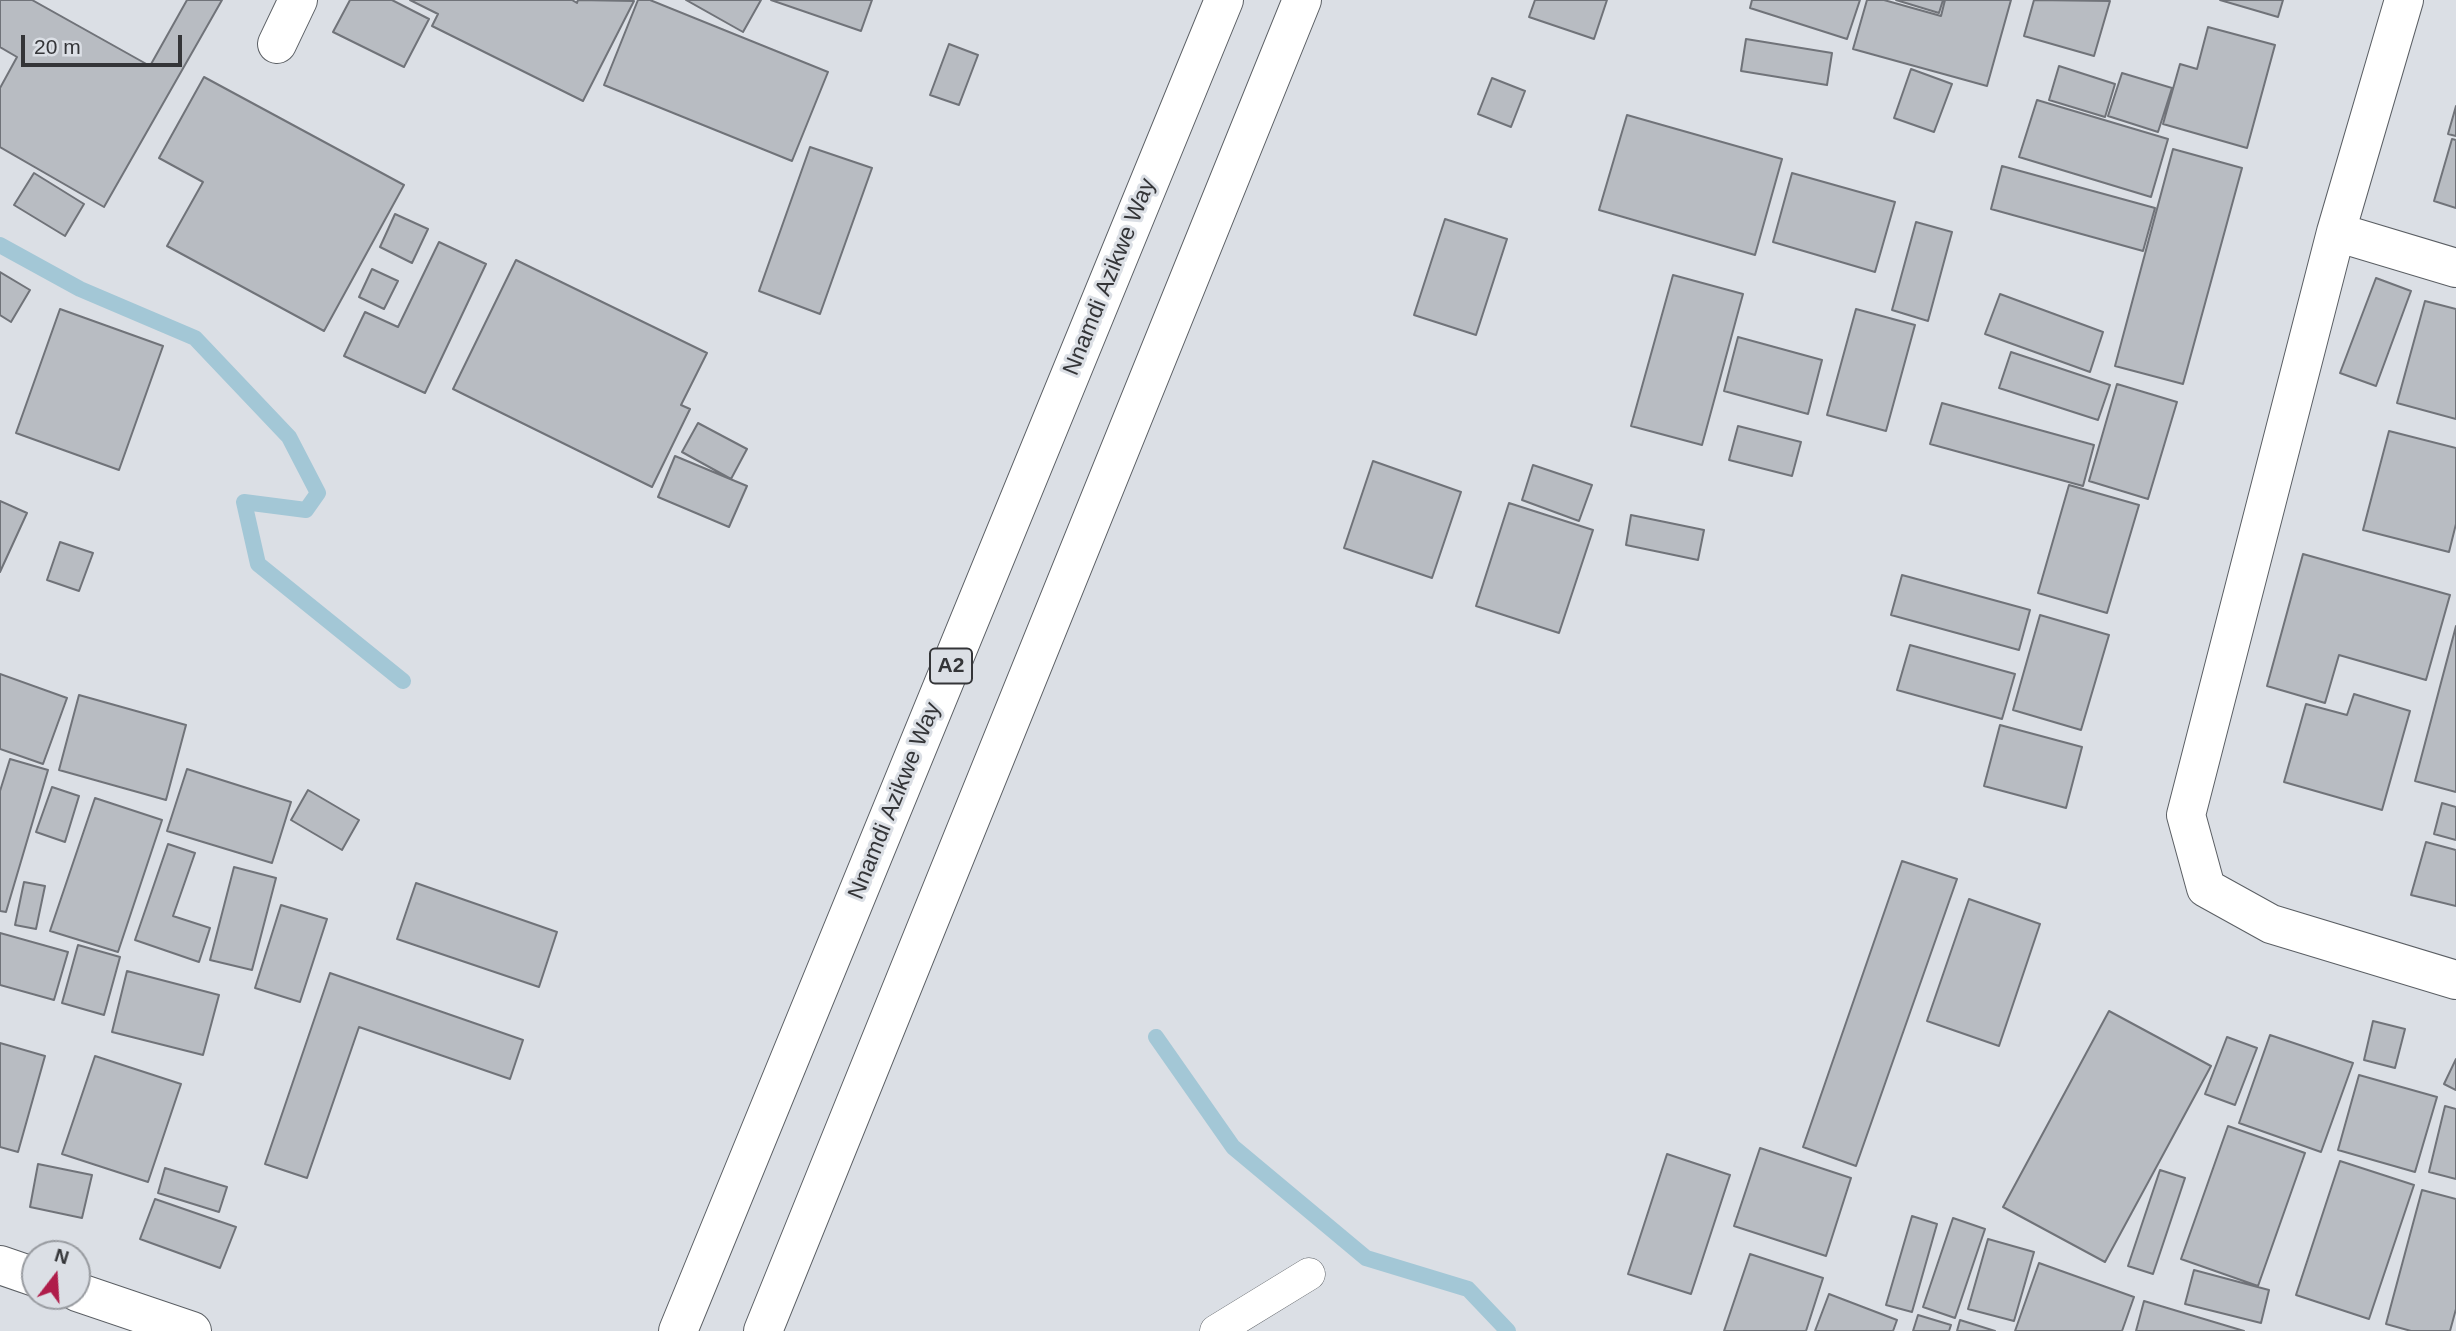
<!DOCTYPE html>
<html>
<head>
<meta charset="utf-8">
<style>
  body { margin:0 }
  #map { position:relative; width:2456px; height:1331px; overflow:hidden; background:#dbdfe5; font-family:Arial,sans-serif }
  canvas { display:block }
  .north { position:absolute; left:21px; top:1240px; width:70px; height:70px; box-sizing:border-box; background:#dbdfe5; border:2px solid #989ba0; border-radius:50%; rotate:17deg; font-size:19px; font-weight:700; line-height:28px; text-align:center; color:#343538 }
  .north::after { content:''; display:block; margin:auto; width:24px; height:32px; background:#af1d4a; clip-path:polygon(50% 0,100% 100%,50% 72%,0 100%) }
  .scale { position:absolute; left:21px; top:35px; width:161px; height:32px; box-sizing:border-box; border:4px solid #343538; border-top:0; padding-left:9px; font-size:21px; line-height:24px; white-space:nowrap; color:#343538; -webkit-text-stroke:5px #dbdfe5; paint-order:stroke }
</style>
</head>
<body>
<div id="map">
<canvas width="2456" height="1331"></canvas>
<div class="north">N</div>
<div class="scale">20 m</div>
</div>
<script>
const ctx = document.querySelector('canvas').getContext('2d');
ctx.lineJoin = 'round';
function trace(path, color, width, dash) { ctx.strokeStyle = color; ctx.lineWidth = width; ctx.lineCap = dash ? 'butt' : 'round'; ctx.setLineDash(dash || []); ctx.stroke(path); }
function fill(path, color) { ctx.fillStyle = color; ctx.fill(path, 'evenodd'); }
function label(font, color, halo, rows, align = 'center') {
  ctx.font = font + ' Arial,sans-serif'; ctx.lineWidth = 6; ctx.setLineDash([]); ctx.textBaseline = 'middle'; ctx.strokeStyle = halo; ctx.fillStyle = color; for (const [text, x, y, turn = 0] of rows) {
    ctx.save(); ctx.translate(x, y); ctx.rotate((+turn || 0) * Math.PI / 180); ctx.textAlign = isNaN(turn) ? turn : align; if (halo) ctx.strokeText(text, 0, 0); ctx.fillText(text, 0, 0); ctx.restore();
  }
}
trace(new Path2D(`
  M0,245l80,44 115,49 94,99 29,56 -12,17 -62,-8 14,62 145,117
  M1156,1037l77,110 133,111 102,31 40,42`), '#a3c7d6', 16);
const building = new Path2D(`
  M0,0h32l118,66 37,-66h35l-118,207 -104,-60v-59l17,-31 -17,-10z
  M350,0h42l37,19 -25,48 -71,-35z
  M410,0h162l5,3 1,-3 56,1 -51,100 -151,-75 6,-12z
  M638,0h12l178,72 -36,89 -188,-76z
  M686,0h75l-18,32z
  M771,0h101l-11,31z
  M1535,0h72l-13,39 -65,-22z
  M1752,0h108l-13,39 -97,-31z
  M1867,0h17l57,16 4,-16h66l-24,86 -134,-37z
  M1896,0h47l-4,13z
  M2034,0l76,1 -16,55 -70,-20z
  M2220,0h63l-5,17z
  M2208,27l67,18 -28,103 -84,-24 17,-60 17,5z
  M1746,39l86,14 -5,32 -86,-14z
  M949,44l29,11 -19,50 -29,-10z
  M2059,66l56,18 -10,33 -56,-17z
  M1911,69l41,15 -18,48 -40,-14z
  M2122,73l50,15 -14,44 -50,-16z
  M204,77l200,108 -80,146 -157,-85 36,-64 -44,-24z
  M1492,78l33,13 -14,36 -33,-13z
  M2037,100l131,39 -17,58 -132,-40z
  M2456,106v30l-8,-2z
  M1627,115l155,44 -27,96 -156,-45z
  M2452,139l4,1v68l-22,-7z
  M810,147l62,21 -52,146 -61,-23z
  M2173,149l69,19 -59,216 -68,-18z
  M2002,166l153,42 -12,43 -152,-42z
  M34,173l50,31 -19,32 -51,-31z
  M1792,173l103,29 -20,70 -102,-30z
  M395,214l33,15 -16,34 -32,-16z
  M1445,219l62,20 -31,96 -62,-20z
  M1916,222l36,10 -24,89 -36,-11z
  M439,242l47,22 -61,129 -81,-37 21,-44 33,15z
  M516,260l191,93 -26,52 9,4 -38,78 -199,-98z
  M372,269l26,12 -14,28 -25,-12z
  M0,272l30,18 -19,32 -11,-7z
  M1673,275l70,19 -41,151 -71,-19z
  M2376,278l35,13 -35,95 -36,-13z
  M2000,294l103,38 -13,40 -105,-38z
  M2425,301l31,8v110l-59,-16z
  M60,309l103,37 -44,124 -103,-37z
  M1856,309l59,16 -29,106 -59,-16z
  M1738,337l84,23 -14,54 -84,-23z
  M2011,352l99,33 -12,35 -99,-32z
  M2117,384l60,18 -29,97 -59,-18z
  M1942,403l152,42 -11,41 -153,-42z
  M698,423l49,26 -16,30 -49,-27z
  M1738,426l63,16 -9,34 -63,-16z
  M2389,431l67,17v76l-7,28 -86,-22z
  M675,456l72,30 -18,41 -71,-30z
  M1373,461l88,31 -29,86 -88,-30z
  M1533,465l59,20 -13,36 -57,-21z
  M2069,485l70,20 -32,108 -69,-20z
  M0,501l27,12 -27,59z
  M1509,503l84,27 -34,103 -83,-27z
  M1631,515l73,15 -6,30 -72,-15z
  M60,542l33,11 -14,38 -32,-11z
  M2303,554l147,41 -24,85 -87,-25 -14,48 -58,-17z
  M1902,575l128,35 -11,40 -128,-35z
  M2040,615l69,20 -28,95 -68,-20z
  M2456,626v166l-41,-11z
  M1910,645l105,29 -13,45 -105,-29z
  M0,674l67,24 -24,66 -43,-15z
  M2354,694l56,17 -28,99 -98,-28 22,-78 41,11z
  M79,695l107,30 -20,75 -107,-30z
  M2000,725l82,22 -16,61 -82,-22z
  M10,759l38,11 -42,142 -6,-1v-120z
  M187,769l104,33 -19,61 -105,-32z
  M52,787l27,9 -14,46 -29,-10z
  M308,790l51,30 -17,30 -51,-30z
  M95,798l67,22 -44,132 -68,-21z
  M2442,803l14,4v33l-22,-6z
  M2426,842l30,8v56l-45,-11z
  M168,844l27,9 -22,63 37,12 -11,34 -64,-22z
  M1902,861l55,18 -101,287 -53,-19z
  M234,867l42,11 -24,92 -42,-10z
  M24,882l21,4 -9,43 -21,-4z
  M416,883l141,49 -18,55 -142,-48z
  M1969,899l71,25 -41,122 -72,-25z
  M281,905l46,14 -27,83 -45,-14z
  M0,933l68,19 -14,48 -54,-15z
  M78,945l42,12 -16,58 -42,-12z
  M127,971l92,24 -16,60 -91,-23z
  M330,973l193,67 -13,39 -151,-52 -52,151 -42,-14z
  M2109,1011l102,55 -106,196 -102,-55z
  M2373,1021l32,8 -10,39 -31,-8z
  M2270,1035l83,28 -32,89 -82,-29z
  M2227,1037l30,11 -22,57 -30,-11z
  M0,1043l45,13 -27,96 -18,-5z
  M95,1056l86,28 -33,98 -86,-28z
  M2456,1059v31l-12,-6z
  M2359,1075l78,22 -22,75 -77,-22z
  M2445,1106l11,3v70l-27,-7z
  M2228,1126l77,27 -47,133 -77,-27z
  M1760,1148l91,30 -25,78 -92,-30z
  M1667,1154l63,21 -39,119 -63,-20z
  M2340,1161l74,24 -45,134 -73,-24z
  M38,1164l54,11 -10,43 -52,-11z
  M165,1168l62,19 -8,25 -61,-19z
  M2160,1170l25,8 -32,96 -25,-8z
  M2422,1190l34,9v110l-6,22h-39l-25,-7z
  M155,1199l81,28 -16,41 -80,-29z
  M1912,1216l25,8 -25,88 -26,-7z
  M1953,1218l32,11 -30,89 -32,-11z
  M1988,1239l46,13 -20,69 -46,-12z
  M1750,1254l73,24 -17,53h-82z
  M2039,1263l95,34 -12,34h-107z
  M2194,1270l75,20 -8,33 -76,-19z
  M1829,1294l68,26 -4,11h-78z
  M2144,1301l100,30h-108z
  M1918,1315l33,10 -2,6h-36z
  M1960,1320l35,11h-38z`);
fill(building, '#b8bcc2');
trace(building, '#707379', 2);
const service = new Path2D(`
  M1216,1331l93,-57`);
const minor = new Path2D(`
  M2404,0l-68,232 -150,583 20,73 65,36 185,56
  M277,44l21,-44
  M2336,232l120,36
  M0,1265l35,12
  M77,1292l115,39`);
const trunk = new Path2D(`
  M678,1331l546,-1331
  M763,1331l539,-1331`);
trace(service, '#5b5f64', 33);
trace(minor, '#5b5f64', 40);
trace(trunk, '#5b5f64', 40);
trace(service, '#fff', 32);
trace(minor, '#fff', 38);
trace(trunk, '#fff', 38);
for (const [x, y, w] of [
  [951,666,42]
]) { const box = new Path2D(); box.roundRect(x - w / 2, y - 17.5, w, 35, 5); ctx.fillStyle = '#dbdfe5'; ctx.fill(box); trace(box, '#343538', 2); }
label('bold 21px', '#343538', null, [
  ["A2",951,666]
]);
label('23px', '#343538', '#dbdfe5', [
  ["Nnamdi Azikwe Way",1110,277,-68],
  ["Nnamdi Azikwe Way",895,801,-68]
]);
</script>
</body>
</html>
